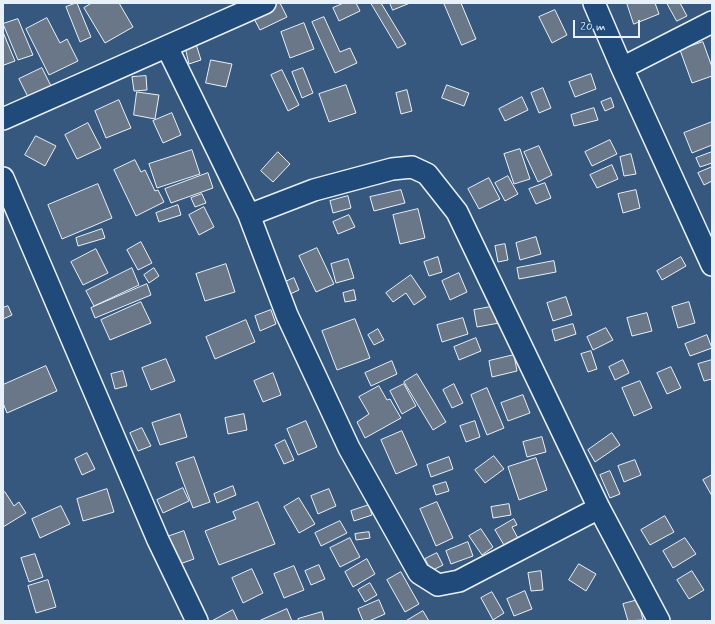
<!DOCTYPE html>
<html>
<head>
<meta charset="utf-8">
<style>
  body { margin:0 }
  #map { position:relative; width:715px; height:624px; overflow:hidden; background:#36587e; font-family:Mynerve,sans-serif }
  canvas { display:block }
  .frame { position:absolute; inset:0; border:4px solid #e8f1f8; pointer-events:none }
  .scale { position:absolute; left:573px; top:20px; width:67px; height:18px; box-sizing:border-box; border:2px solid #e8f1f8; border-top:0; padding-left:5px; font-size:12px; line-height:14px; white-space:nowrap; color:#e8f1f8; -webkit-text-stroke:3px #1f4a7a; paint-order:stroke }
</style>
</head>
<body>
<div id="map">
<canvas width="715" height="624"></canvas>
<div class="frame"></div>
<div class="scale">20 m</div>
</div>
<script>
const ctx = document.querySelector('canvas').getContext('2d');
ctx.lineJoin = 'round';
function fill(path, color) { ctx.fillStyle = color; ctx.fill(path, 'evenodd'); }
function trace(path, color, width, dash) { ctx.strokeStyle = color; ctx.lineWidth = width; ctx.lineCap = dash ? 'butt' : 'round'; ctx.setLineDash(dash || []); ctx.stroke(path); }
const building = new Path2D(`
  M77,3l14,34 -11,5 -14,-35z
  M92,3h27l14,24 -28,16 -21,-35z
  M271,3h9l7,14 -27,13 -9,-17z
  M344,3h12l4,8 -21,10 -6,-13z
  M371,3h10l25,41 -8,4z
  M390,3h20l-17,7z
  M444,3h17l15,36 -14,6z
  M627,3h28l4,11 -25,10z
  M667,3h13l7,13 -10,5z
  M555,10l12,25 -15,8 -13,-26z
  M324,17l16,35 10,-4 7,15 -22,10 -23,-51z
  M47,18l13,25 7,-4 11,22 -29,14 -23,-46z
  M18,19l15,36 -15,5 -15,-36z
  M304,23l10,26 -24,9 -9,-26z
  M3,32l12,29 -11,4 -1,-2z
  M703,42l9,25v9l-20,7 -12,-33z
  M196,44l5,16 -12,4 -4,-17z
  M211,60l21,4 -6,23 -20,-4z
  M42,68l9,18 -23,11 -9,-18z
  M303,68l10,25 -11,5 -10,-26z
  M282,70l17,35 -11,6 -17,-36z
  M591,74l5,15 -21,8 -6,-15z
  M146,76l1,14 -13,1 -2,-14z
  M346,85l10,28 -27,9 -10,-28z
  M447,85l22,8 -5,13 -22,-8z
  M543,88l8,20 -12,5 -8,-20z
  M407,90l5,21 -11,3 -5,-21z
  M137,92l22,3 -4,24 -21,-4z
  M522,97l6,13 -23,11 -6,-12z
  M611,98l3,9 -9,4 -4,-9z
  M119,100l12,28 -25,10 -11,-27z
  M594,108l4,12 -24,6 -3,-11z
  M172,113l9,22 -18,8 -10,-22z
  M712,122v23l-20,8 -8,-20z
  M88,123l13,25 -24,11 -12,-24z
  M36,136l20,10 -11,20 -20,-11z
  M610,140l7,14 -25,12 -7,-14z
  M539,146l13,29 -14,7 -14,-30z
  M520,149l10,30 -16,5 -10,-30z
  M192,150l8,24 -43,14 -8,-24z
  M278,152l12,12 -17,18 -12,-11z
  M712,152v11l-12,4 -4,-9z
  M631,154l5,20 -12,2 -4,-19z
  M135,160l6,12 4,-2 10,21 3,-1 6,12 -28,14 -22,-46z
  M612,165l6,14 -21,9 -7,-13z
  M712,167v14l-8,4 -6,-12z
  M208,173l5,15 -42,15 -6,-14z
  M508,176l10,18 -13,7 -10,-18z
  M489,178l11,21 -21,10 -11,-20z
  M545,183l6,15 -15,6 -7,-15z
  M98,184l14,34 -50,21 -14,-34z
  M401,190l4,13 -31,8 -4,-14z
  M636,190l4,18 -17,5 -5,-19z
  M202,194l4,9 -11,4 -4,-9z
  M348,196l3,12 -18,5 -3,-12z
  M178,205l3,10 -22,7 -3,-9z
  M204,207l10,20 -15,8 -10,-20z
  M418,209l7,29 -25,6 -7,-29z
  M349,215l6,12 -17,7 -5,-12z
  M102,229l3,9 -27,8 -2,-8z
  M536,237l5,17 -21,6 -4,-17z
  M141,242l11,21 -14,7 -11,-20z
  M505,244l3,16 -10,2 -3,-16z
  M317,248l17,36 -18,8 -17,-36z
  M96,249l12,24 -25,12 -12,-23z
  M438,257l4,15 -13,4 -5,-14z
  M681,257l5,9 -24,14 -5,-9z
  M348,259l6,19 -18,5 -5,-19z
  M554,261l2,11 -37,7 -2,-11z
  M226,264l9,28 -30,9 -9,-27z
  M132,268l7,17 -45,21 -8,-15z
  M154,268l5,8 -10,7 -5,-8z
  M459,273l8,19 -17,8 -8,-19z
  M411,275l15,22 -12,8 -8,-12 -13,9 -7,-9z
  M294,278l5,12 -11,5 -5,-12z
  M147,284l4,11 -56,23 -4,-10z
  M354,290l2,10 -11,2 -2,-9z
  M566,297l6,18 -19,6 -6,-18z
  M141,302l10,21 -41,17 -9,-20z
  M689,302l6,21 -17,5 -6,-21z
  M8,306l4,9 -9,4v-11z
  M496,306l3,17 -22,4 -3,-17z
  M271,310l5,14 -16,7 -5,-15z
  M647,313l5,18 -20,5 -5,-18z
  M463,318l5,16 -26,8 -5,-17z
  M355,319l15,39 -33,12 -15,-39z
  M246,320l9,22 -40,17 -9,-22z
  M573,324l3,10 -21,7 -3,-11z
  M606,328l7,12 -20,10 -6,-13z
  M378,329l6,11 -10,5 -6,-10z
  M707,335l5,13 -22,8 -5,-12z
  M476,338l5,13 -22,9 -5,-13z
  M591,351l6,18 -9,3 -7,-18z
  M514,355l3,16 -25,6 -3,-16z
  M166,359l9,22 -24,9 -9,-22z
  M623,360l6,13 -14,7 -6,-13z
  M712,360v19l-8,2 -6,-17z
  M392,361l5,13 -26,12 -6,-13z
  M46,366l11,25 -50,22 -4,-10v-18z
  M671,367l10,21 -14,6 -10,-21z
  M123,371l4,15 -12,3 -4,-15z
  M273,373l8,22 -18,7 -9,-21z
  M417,374l29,48 -13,8 -29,-48z
  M640,381l12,27 -18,8 -12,-28z
  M404,384l12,22 -14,8 -12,-23z
  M454,384l9,19 -11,5 -9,-18z
  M379,386l8,14 3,-1 11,19 -36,20 -8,-16 12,-8 -10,-17z
  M487,388l17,40 -17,7 -16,-40z
  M523,395l7,18 -22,8 -7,-18z
  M180,414l7,23 -27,8 -8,-22z
  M244,414l3,16 -19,4 -3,-16z
  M306,421l11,26 -19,8 -11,-26z
  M475,421l5,16 -14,5 -6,-16z
  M142,428l9,18 -13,5 -8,-18z
  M402,431l15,34 -21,9 -15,-34z
  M612,433l8,12 -25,17 -7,-12z
  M542,437l4,15 -19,5 -4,-15z
  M285,440l9,20 -10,4 -9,-19z
  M87,453l8,16 -13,6 -7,-16z
  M494,456l10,13 -19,14 -10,-13z
  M194,457l16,45 -17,6 -17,-45z
  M449,457l4,12 -22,8 -4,-12z
  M536,458l11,32 -28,10 -11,-33z
  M635,460l6,15 -17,7 -6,-16z
  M610,471l10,23 -10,4 -10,-23z
  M712,475v21l-9,-16z
  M446,482l3,9 -13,4 -3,-9z
  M233,486l3,9 -19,8 -3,-9z
  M183,488l6,13 -26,12 -6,-13z
  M107,489l7,23 -31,9 -6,-22z
  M329,489l7,17 -18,8 -7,-18z
  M5,492l9,14 5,-4 7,11 -23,14v-34z
  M299,498l16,26 -16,9 -15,-26z
  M258,502l17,42 -56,21 -14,-34 31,-12 -3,-7z
  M437,502l16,36 -17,8 -16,-37z
  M509,504l2,11 -18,3 -2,-11z
  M369,505l3,10 -18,6 -3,-10z
  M61,506l9,18 -30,14 -8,-19z
  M665,516l9,16 -24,13 -9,-15z
  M514,519l3,6 -5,2 8,15 -13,8 -12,-20z
  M340,521l7,12 -26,13 -6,-13z
  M481,529l12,18 -11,8 -13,-19z
  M184,531l10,28 -20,7 -10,-28z
  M369,532l1,6 -14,2 -1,-6z
  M350,538l10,19 -20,10 -10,-19z
  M685,538l11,16 -23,14 -10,-17z
  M468,542l5,14 -22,8 -5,-13z
  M437,553l6,12 -12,6 -6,-12z
  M35,554l8,23 -14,5 -8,-24z
  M367,559l8,15 -22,13 -8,-15z
  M579,564l17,10 -10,17 -17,-11z
  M319,565l6,14 -14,6 -6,-14z
  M294,566l10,24 -20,8 -10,-24z
  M252,569l11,24 -20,10 -11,-25z
  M541,571l2,19 -12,1 -3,-18z
  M692,571l12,19 -15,9 -12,-19z
  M401,572l18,32 -14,8 -18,-32z
  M48,580l8,27 -20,6 -8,-27z
  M370,583l7,12 -12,7 -7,-12z
  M525,591l7,18 -18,7 -7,-17z
  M492,592l12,21 -11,7 -12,-22z
  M379,600l6,14 -16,7h-6l-5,-12z
  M638,600l5,20 -15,1 -5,-17z
  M287,609l5,12h-33z
  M233,610l5,11h-26z
  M423,611l6,10h-23z
  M322,612l2,9h-26v-2z`);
fill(building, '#6a7789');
trace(building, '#e8f1f8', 1);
const minor = new Path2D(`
  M594,3l28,65 90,197
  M167,47l82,168 38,100 62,133 70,125 19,12 21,-4 140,-73
  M622,68l90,-46
  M3,119l262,-116
  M3,178l155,362 39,81
  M249,215l65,-25 78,-21 20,-2 15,7 30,38 142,296 60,113`);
trace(minor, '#e8f1f8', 24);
trace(minor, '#1f4a7a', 21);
</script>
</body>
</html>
